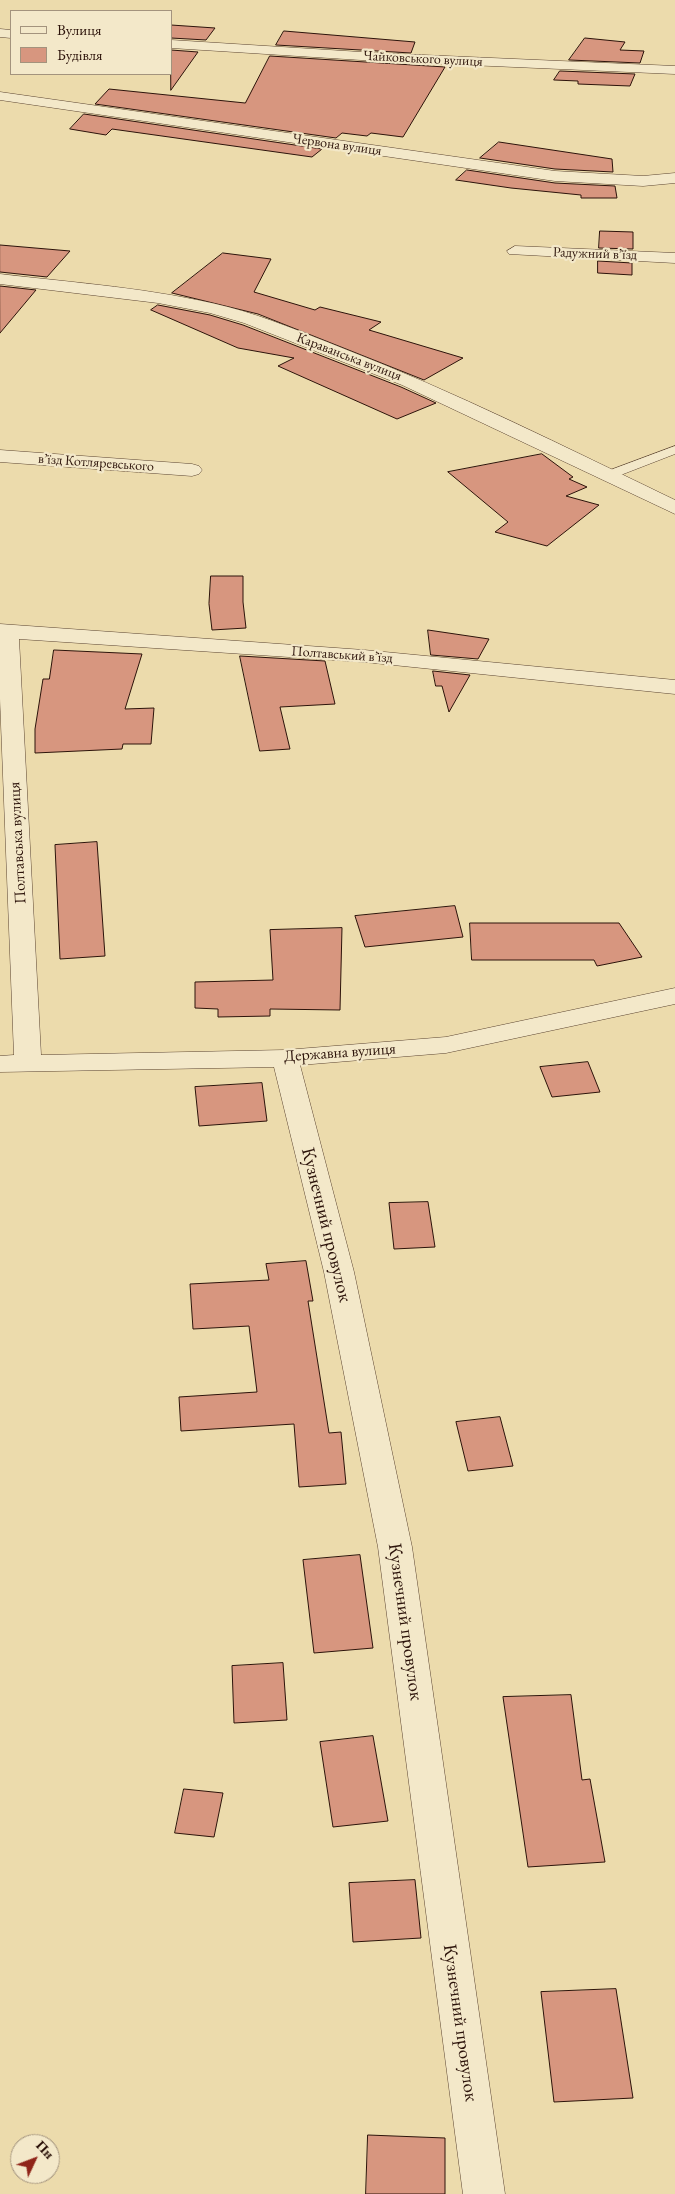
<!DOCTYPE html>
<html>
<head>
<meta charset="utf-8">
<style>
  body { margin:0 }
  #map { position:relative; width:675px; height:2194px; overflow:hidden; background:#ecdbac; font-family:"EB Garamond",serif }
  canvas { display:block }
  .legend { position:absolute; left:10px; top:10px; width:162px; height:65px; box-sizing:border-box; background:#f3e8c9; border:1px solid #a3937d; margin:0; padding:6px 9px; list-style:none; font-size:15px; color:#2c130a }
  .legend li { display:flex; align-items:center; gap:10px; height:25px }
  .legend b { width:25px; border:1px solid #a3937d }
  .north { position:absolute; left:10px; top:2134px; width:50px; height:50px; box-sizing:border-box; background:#f3e8c9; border:1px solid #a3937d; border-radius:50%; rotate:47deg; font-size:14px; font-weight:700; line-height:20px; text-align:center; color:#2c130a }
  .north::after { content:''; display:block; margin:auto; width:18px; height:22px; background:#8f2418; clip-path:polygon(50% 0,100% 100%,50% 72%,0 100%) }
</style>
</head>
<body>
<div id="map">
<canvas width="675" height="2194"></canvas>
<ul class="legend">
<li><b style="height:6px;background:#f3e8c9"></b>Вулиця</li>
<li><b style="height:14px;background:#d7967f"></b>Будівля</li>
</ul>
<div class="north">Пн</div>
</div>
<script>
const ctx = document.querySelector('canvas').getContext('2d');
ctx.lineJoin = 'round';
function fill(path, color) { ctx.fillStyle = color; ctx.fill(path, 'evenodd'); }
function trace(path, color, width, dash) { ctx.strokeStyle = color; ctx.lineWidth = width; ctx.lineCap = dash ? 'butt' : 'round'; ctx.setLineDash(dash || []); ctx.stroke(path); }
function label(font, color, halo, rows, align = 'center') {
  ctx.font = font + ' "EB Garamond",serif'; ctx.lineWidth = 4.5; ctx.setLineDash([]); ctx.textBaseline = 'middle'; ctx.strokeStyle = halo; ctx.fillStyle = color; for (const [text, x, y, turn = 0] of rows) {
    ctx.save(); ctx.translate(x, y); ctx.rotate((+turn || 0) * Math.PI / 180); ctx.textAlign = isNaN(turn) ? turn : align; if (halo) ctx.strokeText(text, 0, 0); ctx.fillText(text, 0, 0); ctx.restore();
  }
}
const building = new Path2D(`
  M171,25l44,3 -9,12 -35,-2z
  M284,31l131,11 -4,11 -135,-8z
  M585,38l40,4 -5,8 24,1 -4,12 -71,-3z
  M171,50l27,2 -27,38z
  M270,56l175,11 -42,70 -32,-4 -4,3 -25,-3 -6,5 -241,-34 14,-15 136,14z
  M560,71l75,3 -5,12 -52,-2v-3l-24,-1z
  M84,114l238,35 -10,8 -200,-28 -6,6 -36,-6z
  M499,142l113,17 1,13 -58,-3 -75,-11z
  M467,170l88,13 60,3 2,12h-36v-3l-70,-7 -55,-8z
  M600,231l33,1v17l-34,-1z
  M0,245l70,6 -23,26 -47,-5z
  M223,253l48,6 -17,33 61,18 5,-3 61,15 -12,8 94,28 -39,22 -166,-66 -86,-21z
  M598,261l34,2v12l-34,-2z
  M0,286l36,4 -36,43z
  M158,305l52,10 33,10 158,62 35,16 -39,16 -119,-53 16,-8 -56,-10 -87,-38z
  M542,454l31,23 -4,2 18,8 -21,9 33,9 -52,41 -52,-14 13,-10 -60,-50z
  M211,576h32v26l3,26 -34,2 -3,-26z
  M428,630l61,9 -11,20 -47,-4z
  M54,650l88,4 -17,55 29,-1 -3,36h-28l-1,5 -87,4v-24l8,-50h6z
  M240,656l85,5 10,43 -55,3 10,42 -30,2z
  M433,671l37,4 -21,37 -7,-26h-6z
  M97,842l8,114 -45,3 -5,-114z
  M455,906l8,31 -98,10 -10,-31z
  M470,923h149l23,34 -45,9 -3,-6h-122z
  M342,928l-2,82 -70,-1v7l-52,1v-8l-23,-1v-26l78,-2 -3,-50z
  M588,1062l12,30 -48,5 -12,-30z
  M262,1083l5,38 -68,5 -4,-39z
  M428,1202l7,45 -41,2 -5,-46z
  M306,1261l7,40h-5l21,132 12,-1 5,52 -47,3 -5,-63 -113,7 -2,-34 78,-5 -8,-66 -56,3 -3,-45 79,-4 -3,-16z
  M500,1417l13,49 -45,5 -12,-49z
  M360,1555l13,93 -59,5 -11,-93z
  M283,1663l4,57 -53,3 -2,-57z
  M571,1695l11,85 8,-1 15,83 -77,5 -25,-170z
  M373,1736l15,85 -55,6 -13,-85z
  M184,1789l39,4 -9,44 -39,-4z
  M415,1880l6,58 -68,4 -4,-59z
  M616,1989l17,109 -79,4 -13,-110z
  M368,2135l77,3v56h-79z`);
fill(building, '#d7967f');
trace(building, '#2c130a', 1);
const service = new Path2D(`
  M675,446v8l-62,24 -4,1 -6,-4 2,-3z`);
const minor = new Path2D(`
  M0,29l11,1v8l-11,-1z
  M171,40l206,13 298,13v8l-298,-13 -206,-13z
  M0,92l555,79 88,5 32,-3v10l-32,3 -88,-5 -555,-81z
  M515,246l160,7v10l-166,-9 -2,-3z
  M0,274c76,9 153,14 228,33 39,10 76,26 114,41 114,44 223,99 333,152v14l-273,-129 -158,-62 -34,-10 -52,-10 -158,-19z
  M0,450l192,14 7,2 3,4 -3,4 -7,2 -192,-14z
  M0,624l364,26 311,30v14l-311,-32 -345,-23 22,416 244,-5 161,-13 229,-49v16l-229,49 -146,12 54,207 58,275 93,647h-42l-85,-647 -54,-275 -50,-205 -274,5v-16l14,-1 -14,-356z`);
trace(service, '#5c4532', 1);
trace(minor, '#5c4532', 1);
fill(service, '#f3e8c9');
fill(minor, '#f3e8c9');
label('14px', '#2c130a', '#f3e8c9', [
  ["Чайковського вулиця",423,59,3],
  ["Червона вулиця",337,145,8],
  ["Радужний в’їзд",595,254,2],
  ["Караванська вулиця",349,357,21],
  ["в’їзд Котляревського",96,463,4],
  ["Полтавський в’їзд",342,655,4]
]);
label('16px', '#2c130a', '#f3e8c9', [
  ["Полтавська вулиця",18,843,-93],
  ["Державна вулиця",340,1053,-4]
]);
label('19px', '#2c130a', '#f3e8c9', [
  ["Кузнечний провулок",326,1225,76],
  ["Кузнечний провулок",405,1622,82],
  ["Кузнечний провулок",460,2023,82]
]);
</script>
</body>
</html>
